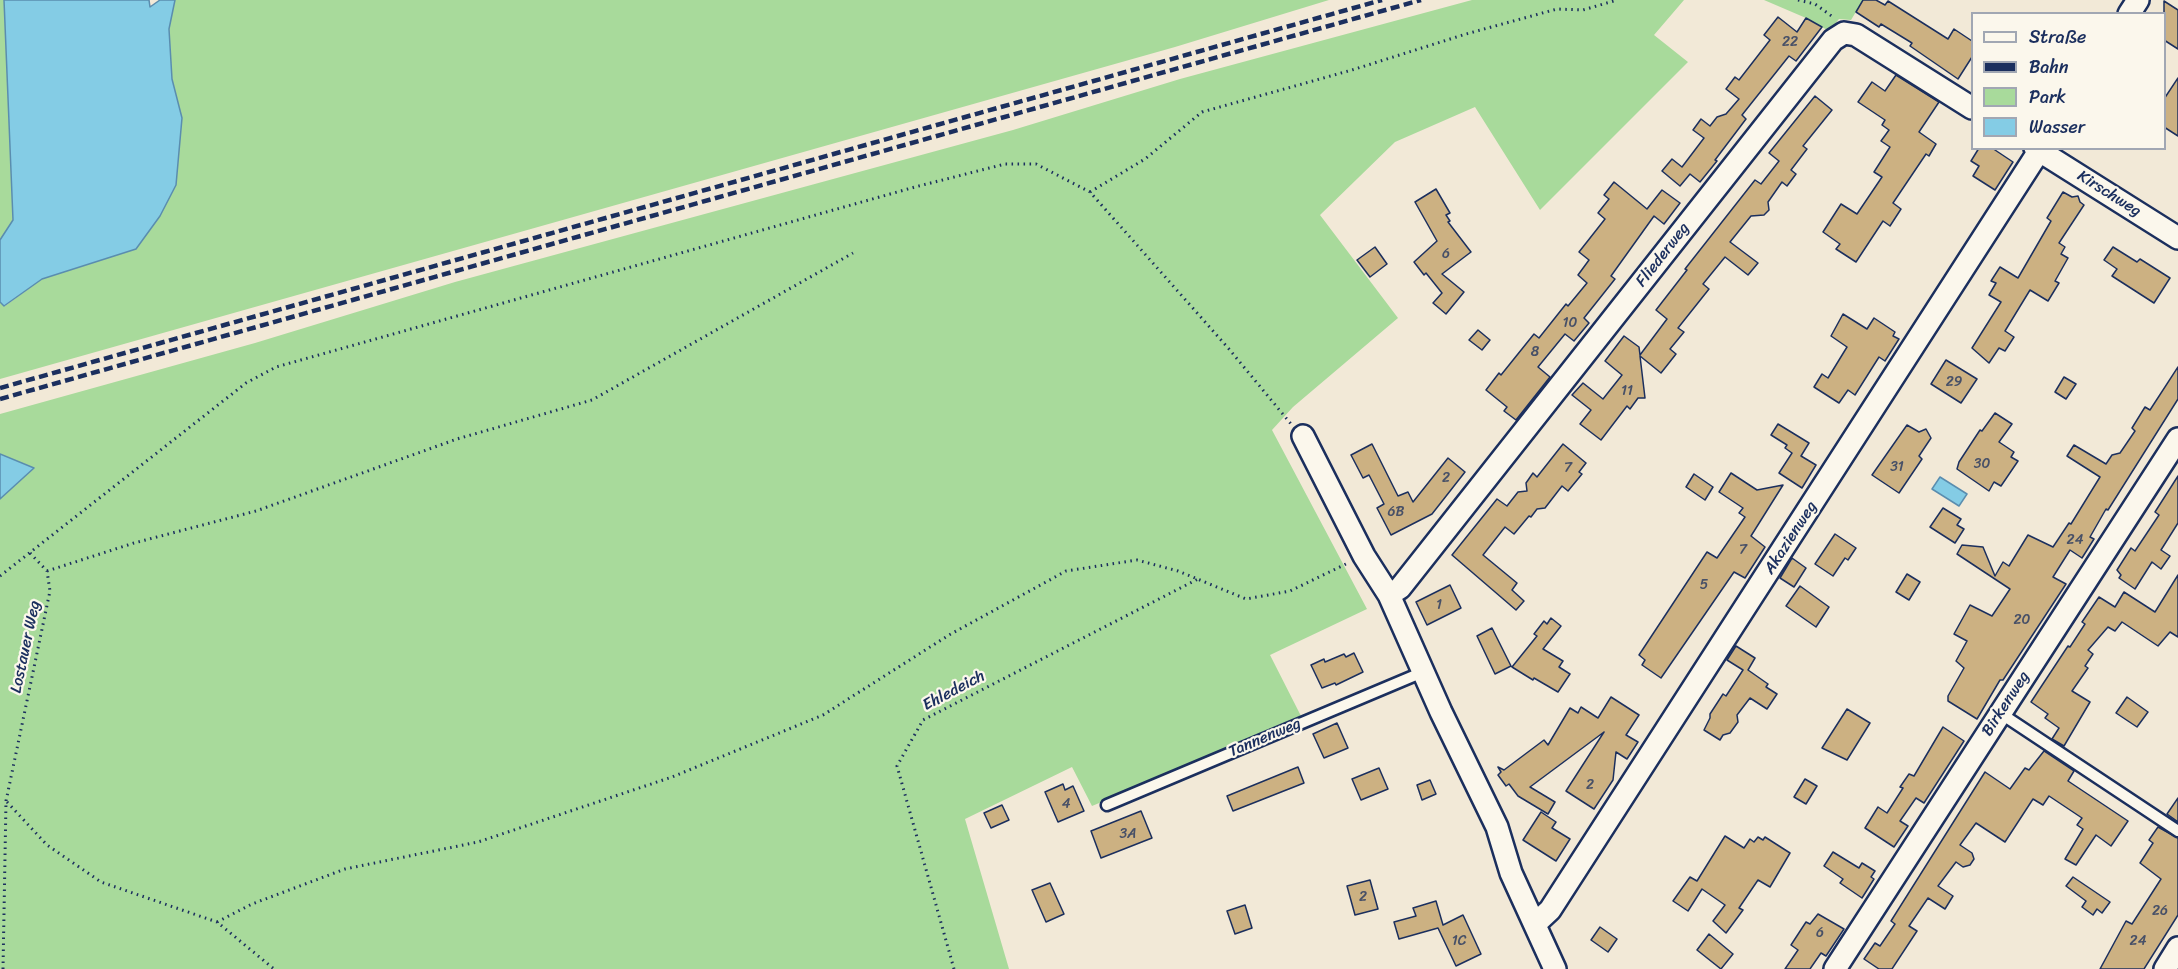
<!DOCTYPE html>
<html>
<head>
<meta charset="utf-8">
<style>
  body { margin:0 }
  #map { position:relative; width:2178px; height:969px; overflow:hidden; background:#f2e9d7; font-family:Sriracha,sans-serif }
  canvas { display:block }
  .legend { position:absolute; left:1971px; top:12px; width:195px; height:138px; box-sizing:border-box; background:#fbf7ec; border:2px solid #a1a7b3; margin:0; padding:8px 10px; list-style:none; font-size:18px; color:#1b2f5e }
  .legend li { display:flex; align-items:center; gap:12px; height:30px }
  .legend b { width:30px; border:2px solid #a1a7b3 }
</style>
</head>
<body>
<div id="map">
<canvas width="2178" height="969"></canvas>
<ul class="legend">
<li><b style="height:8px;background:#fbf7ec"></b>Straße</li>
<li><b style="height:8px;background:#1b2f5e"></b>Bahn</li>
<li><b style="height:16px;background:#a8da9b"></b>Park</li>
<li><b style="height:16px;background:#84cce5"></b>Wasser</li>
</ul>
</div>
<script>
const ctx = document.querySelector('canvas').getContext('2d');
ctx.lineJoin = 'round';
function fill(path, color) { ctx.fillStyle = color; ctx.fill(path, 'evenodd'); }
function trace(path, color, width, dash) { ctx.strokeStyle = color; ctx.lineWidth = width; ctx.lineCap = dash ? 'butt' : 'round'; ctx.setLineDash(dash || []); ctx.stroke(path); }
function label(font, color, halo, rows, align = 'center') {
  ctx.font = font + ' Sriracha,sans-serif'; ctx.lineWidth = 4.5; ctx.setLineDash([]); ctx.textBaseline = 'middle'; ctx.strokeStyle = halo; ctx.fillStyle = color; for (const [text, x, y, turn = 0] of rows) {
    ctx.save(); ctx.translate(x, y); ctx.rotate((+turn || 0) * Math.PI / 180); ctx.textAlign = isNaN(turn) ? turn : align; if (halo) ctx.strokeText(text, 0, 0); ctx.fillText(text, 0, 0); ctx.restore();
  }
}
fill(new Path2D(`
  M0,0h4l9,220 -13,20z
  M175,0h1154l-154,47 -1175,332v-77l5,4 37,-27 94,-30 46,-131 -10,-39 -3,-50z
  M1472,0h212l-30,35 34,27 -148,148 -65,-103 -80,35 -75,73 78,103 -105,89 -21,23 95,179 -97,46 32,63 -210,88 -20,-39 -107,52 44,150h-1009v-470l34,-31 -34,-14v-40l255,-71 200,-61 558,-152 167,-51z
  M1764,0h99l-12,20 -12,-1 -10,12 -23,-13z`), '#a8da9b');
const water = new Path2D(`
  M4,0h145l1,7 10,-7h15l-6,29 3,50 10,39 -6,67 -16,31 -24,33 -94,30 -38,27 -4,-4v-62l13,-20z
  M0,454l34,14 -34,31z
  M1940,477l27,17 -8,12 -27,-17z`);
fill(water, '#84cce5');
trace(water, '#5a8daf', 1.5);
const building = new Path2D(`
  M1863,0h13l9,5 3,-4 60,38 6,-10 18,12v16l-14,22 -48,-33 2,-3 -31,-19 -2,3 -23,-15z
  M2164,1l14,9v39l-14,-9z
  M1778,17l19,15 9,-14 16,9 -26,34 -7,-5 -47,59 4,4 -31,41 2,1 -17,21 -10,-8 -10,12 -18,-15 10,-12 10,8 22,-29 -11,-8 8,-11 9,7 7,-9 9,-3 13,-15 -13,-10 9,-12 4,3 31,-40 -6,-5z
  M1896,75l43,27 -20,30 17,12 -7,12 -3,-2 -33,49 8,6 -11,17 -7,-5 -27,41 -20,-13 4,-5 -17,-12 18,-28 16,10 25,-37 -8,-5 16,-25 -9,-6 8,-11 -7,-5 3,-5 -27,-18 14,-20 13,9z
  M2178,78v58l-14,-9v-28z
  M1815,96l17,14 -29,36 4,3 -16,21 5,4 -9,12 -5,-4 -14,20 1,8 -5,5 -13,1 -21,26 28,21 -10,12 -23,-18 -22,27 6,5 -31,39 6,4 -14,17 6,5 -15,19 -21,-17 5,42h-7l-8,11 -3,-3 -26,34 -21,-16 11,-14 -19,-15 11,-12 20,16 19,-24 -17,-14 19,-25 15,11 1,8 27,-36 -11,-9 31,-40 -2,-1 70,-89 6,4 18,-23 -10,-8z
  M1979,148h13l21,14 -18,28 -22,-14 6,-10 -8,-5z
  M1614,182l33,27 15,-19 18,13 -16,21 -10,-8 -43,60 4,3 -31,39 5,5 -15,18 -9,-7 -27,33 12,10 -34,43 -12,-9 3,-4 -21,-17 13,-17 2,2 33,-41 5,4 27,-34 2,2 19,-23 -9,-8 11,-15 -10,-8 26,-33 -7,-6 11,-14 -5,-4z
  M1436,189l14,24 -4,2 4,6 -2,1 23,30 -29,22 22,18 -18,22 -13,-11 9,-10 -16,-20 -2,2 -10,-13 23,-21 -22,-39z
  M2063,192l9,5 6,-1 2,6 4,3 -25,38 6,4 -4,7 7,4 -13,23 4,2 -11,18 -18,-11 -25,41 9,6 -9,14 -6,-3 -10,15 -17,-15 29,-46 -12,-7 7,-12 -5,-2 9,-14 18,11 33,-57 -4,-3z
  M1375,247l12,17 -17,13 -13,-17z
  M2113,247l24,15 3,-3 30,19 -16,25 -42,-27 5,-7 -13,-9z
  M1843,314l24,15 7,-11 21,14 -2,4 6,3 -14,22 -6,-4 -24,38 -7,-5 -9,13 -25,-16 8,-13 6,4 19,-31 -16,-11z
  M1478,330l12,10 -8,10 -13,-10z
  M1946,360l31,19 -16,24 -30,-19z
  M2178,367v32l-70,111 -2,-1 -16,28 4,2 -12,19 -12,-8 -17,27 13,7 -63,96h-3l-23,39 -29,-18v-5l16,-28 -8,-7 11,-20 -13,-7 16,-29 22,11 18,-27 -53,-35 5,-9 21,2 12,29 8,-14 6,4 19,-31 25,12 16,-24 2,1 29,-47 -33,-21 7,-11 32,19 6,-9 8,-2 15,-22 -3,-3 13,-21 5,3z
  M2064,377l12,7 -10,15 -11,-7z
  M1995,413l17,11 -13,18 15,10 -3,5 7,4 -17,25 -7,-4 -5,9 -32,-22 2,-7 21,-32 2,1z
  M1778,424l31,19 -8,13 15,9 -14,23 -23,-15 13,-20 -7,-5 2,-3 -16,-10z
  M1907,425l12,7 7,-3 5,9 -12,18 3,3 -23,34 -27,-18z
  M1372,444l26,52 10,-4 5,10 35,-44 17,14 -33,42 -41,21 -14,-27 7,-4 -15,-29 -6,3 -12,-23z
  M1563,444l23,19 -7,9 3,2 -14,17 -6,-5 -17,22 -8,1 -6,8 -2,-1 -15,18 -9,-7 -22,28 34,28 -5,7 12,11 -8,9 -64,-55 45,-56 10,7 11,-14 9,-1 -1,-8 7,-10 4,4z
  M1731,473l26,17 26,-5 -32,51 14,11 -20,31 -11,-6 -73,106 -19,-13 3,-5 -6,-5 68,-103 10,6 28,-41 -6,-4 4,-5 -24,-16z
  M1694,474l19,13 -8,13 -19,-13z
  M2178,476v47l-17,27 9,6 -9,13 -9,-7 -17,27 -16,-11 2,-3 -4,-5 14,-22 4,3 24,-36 -4,-3z
  M1943,508l18,11 -4,6 7,4 -9,14 -25,-16z
  M1835,534l21,14 -8,12 -3,-2 -12,18 -18,-12z
  M1792,558l14,10 -12,19 -14,-9z
  M1907,574l13,8 -11,18 -13,-8z
  M2178,575v62l-8,-5 -12,14 -36,-24 -7,9 -7,-4 -20,23 5,4 -8,12 3,2 -16,23 18,11 -26,44 -12,-7 7,-11 -14,-10 3,-4 -17,-12 37,-56 2,1 15,-23 -3,-2 17,-25 16,10 9,-15 31,20z
  M1450,585l11,23 -34,17 -11,-23z
  M1800,586l29,21 -13,20 -30,-21z
  M1551,618l10,8 -18,23 20,12 -4,6 11,7 -12,18 -24,-14 -1,2 -21,-13 25,-31 -3,-2 10,-13 3,3z
  M1492,628l19,38 -16,8 -18,-38z
  M1736,646l19,12 -7,12 20,14 -2,3 11,7 -10,15 -17,-11 -13,17 1,7 -8,11 -7,2 -3,5 -16,-10 6,-12v-4l13,-20 3,2 17,-26 -16,-10z
  M1354,653l9,19 -27,13 -1,-2 -13,5 -11,-23 13,-6 1,3 19,-8 2,3z
  M1611,697l28,18 -13,20 12,7 -11,17 -11,-7 -3,28 -19,29 -28,-18 38,-59 -74,55 25,15 -7,12 -30,-18 -9,-12 -3,2 -8,-11 3,-3 -3,-5 6,3 40,-30 4,5 22,-37 8,5 3,-6 17,11z
  M2127,697l21,15 -11,15 -21,-14z
  M1847,709l23,14 -23,37 -25,-12z
  M1337,723l11,25 -24,10 -11,-24z
  M1943,727l21,14 -40,62 -8,-5 -16,23 8,5 -14,21 -29,-19 13,-21 9,6 16,-25 -3,-1 9,-13 5,2z
  M2044,751l30,20 -6,10 60,40 -17,25 -15,-11 -20,30 -11,-6 18,-30 -6,-4 5,-7 -33,-22 -6,9 -10,-6 -28,43 -29,-19 -16,22 12,8 2,6 -4,6 -7,2 -7,-5 -18,24 15,10 -8,13 -17,-11 -19,28 8,5 -25,38h-13l-15,-10 11,-16 5,3 15,-22 -4,-3 94,-149 25,17 15,-21 4,2z
  M1298,767l6,16 -71,28 -6,-15z
  M1379,768l9,21 -27,11 -9,-21z
  M1805,779l12,7 -11,18 -12,-7z
  M1430,780l6,14 -14,6 -5,-15z
  M1063,784l2,6 8,-4 11,25 -26,11 -13,-30z
  M2178,798v24l-11,-8z
  M1002,805l7,15 -18,8 -7,-15z
  M1141,811l11,27 -51,20 -10,-27z
  M1541,812l15,10 -4,6 18,11 -14,22 -33,-21z
  M2158,827l20,11v77l-34,54h-44l26,-48 6,3 29,-45 -21,-16 13,-20 -4,-3z
  M1725,836l19,12 6,-9 4,3 4,-5 5,3 2,-3 25,16 -20,34 -12,-7 -19,28 4,2 -17,23 -13,-12 12,-16 -23,-16 -14,22 -15,-10 17,-24 7,4z
  M1833,852l26,16 3,-5 13,8 -4,6 3,2 -12,19 -22,-15 3,-4 -19,-13z
  M2073,877l37,25 -8,11 -5,-4 -4,6 -11,-8 4,-6 -20,-15z
  M1370,880l8,29 -23,6 -8,-29z
  M1050,883l14,31 -18,8 -14,-32z
  M1436,901l7,24 20,-10 18,39 -25,12 -18,-38 -39,11 -5,-17 22,-6 -3,-8z
  M1245,905l7,23 -17,6 -8,-23z
  M1818,914l26,15 -18,27 -5,-3 -11,16h-25l13,-19 -7,-5 15,-23 4,2z
  M1600,927l17,12 -9,13 -17,-12z
  M1709,934l24,20 -12,15 -24,-19z`);
fill(building, '#ccb182');
trace(building, '#1b2f5e', 1.5);
const service = new Path2D(`
  M2000,713l178,118
  M1107,805l316,-133`);
const minor = new Path2D(`
  M2129,14l9,-14
  M2035,148l143,90
  M1303,436l61,120 25,39 52,117 56,115 14,46 44,96
  M1389,595l11,-7 433,-548 11,-7 12,2 116,73
  M1535,924l15,-14 491,-762
  M1835,969l343,-530
  M2165,969l13,-21`);
trace(service, '#1b2f5e', 15);
trace(minor, '#1b2f5e', 26);
trace(new Path2D(`
  M1798,0l17,4 18,13
  M1090,192l55,-33 57,-47 150,-42 114,-36 91,-25 26,1 34,-10
  M47,571l87,-28 122,-32 201,-72 135,-39 261,-147
  M0,576l246,-193 30,-16 639,-180 90,-23h31l54,28 139,157 62,75
  M7,802l40,43 54,37 116,40 57,47
  M217,922l35,-18 93,-35 133,-27 194,-65 151,-62 126,-80 117,-64 71,-11 41,11 68,28 44,-8 58,-28
  M3,969l3,-168 44,-210 -3,-20 -17,-18
  M954,969l-57,-203 26,-46 275,-141`), '#1b2f5e', 3, [1.5, 4.5]);
trace(service, '#fbf7ec', 10);
trace(minor, '#fbf7ec', 21);
trace(new Path2D(`
  M0,388l1382,-388
  M0,399l1421,-399`), '#1b2f5e', 4.5, [9, 4.5]);
label('14px', '#475067', null, [
  ["22",1790,42],
  ["6",1446,254],
  ["10",1570,323],
  ["8",1535,352],
  ["29",1954,382],
  ["11",1627,391],
  ["30",1982,464],
  ["31",1897,467],
  ["7",1568,468],
  ["2",1446,478],
  ["6B",1396,512],
  ["24",2075,540],
  ["7",1743,550],
  ["5",1704,585],
  ["1",1439,605],
  ["20",2022,620],
  ["2",1590,785],
  ["4",1066,804],
  ["3A",1128,834],
  ["2",1363,897],
  ["26",2160,911],
  ["6",1820,933],
  ["1C",1459,941],
  ["24",2138,941]
]);
label('16px', '#1b2f5e', '#fbf7ec', [
  ["Kirschweg",2109,194,32],
  ["Fliederweg",1663,255,-52],
  ["Akazienweg",1791,538,-57],
  ["Lostauer Weg",26,647,-78],
  ["Ehledeich",954,691,-28],
  ["Birkenweg",2006,704,-57],
  ["Tannenweg",1265,738,-23]
]);
</script>
</body>
</html>
